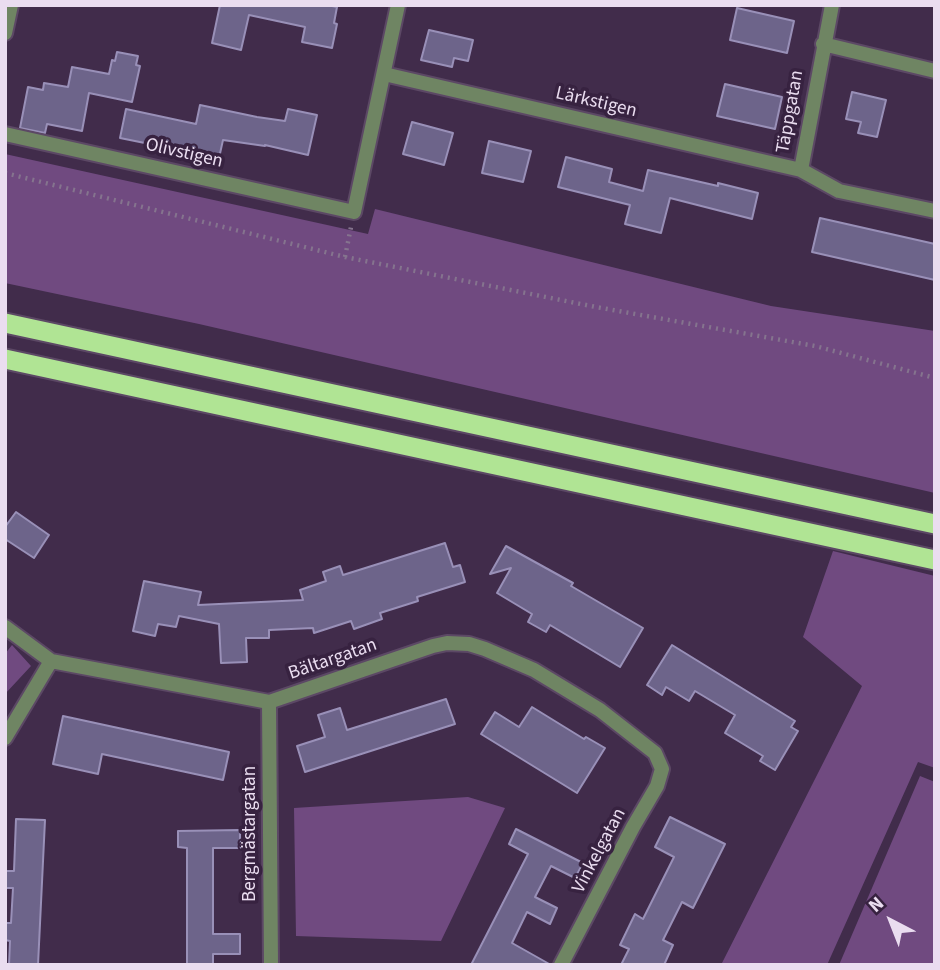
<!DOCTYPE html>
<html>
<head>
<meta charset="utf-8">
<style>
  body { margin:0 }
  #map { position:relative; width:940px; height:970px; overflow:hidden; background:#412c4b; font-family:"Source Sans 3",sans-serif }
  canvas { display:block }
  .frame { position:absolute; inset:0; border:7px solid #eaddf0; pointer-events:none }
  .north { position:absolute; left:856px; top:886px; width:70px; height:70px; -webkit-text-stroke:5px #372240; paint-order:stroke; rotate:318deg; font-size:19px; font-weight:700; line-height:28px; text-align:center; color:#eaddf0 }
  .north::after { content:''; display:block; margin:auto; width:24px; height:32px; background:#eaddf0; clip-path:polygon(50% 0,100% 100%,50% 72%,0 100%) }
</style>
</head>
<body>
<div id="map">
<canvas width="940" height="970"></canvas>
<div class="frame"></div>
<div class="north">N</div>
</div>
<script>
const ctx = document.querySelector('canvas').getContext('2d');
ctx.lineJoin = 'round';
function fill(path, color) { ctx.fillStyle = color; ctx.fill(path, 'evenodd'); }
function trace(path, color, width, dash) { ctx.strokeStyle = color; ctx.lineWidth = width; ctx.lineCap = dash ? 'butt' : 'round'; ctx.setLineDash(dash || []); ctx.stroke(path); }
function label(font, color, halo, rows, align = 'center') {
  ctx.font = font + ' "Source Sans 3",sans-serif'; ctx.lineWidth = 7; ctx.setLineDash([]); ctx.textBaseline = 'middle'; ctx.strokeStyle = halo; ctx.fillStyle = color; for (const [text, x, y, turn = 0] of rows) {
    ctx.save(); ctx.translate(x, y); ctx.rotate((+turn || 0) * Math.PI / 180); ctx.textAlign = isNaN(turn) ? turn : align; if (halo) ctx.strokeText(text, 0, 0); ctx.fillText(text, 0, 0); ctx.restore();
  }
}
fill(new Path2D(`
  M5,154l363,80 7,-25 396,97 164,25v162l-736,-169 -194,-41z
  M833,551l102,25v192l-17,-6 -91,203h-100l-5,-2 140,-277 -59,-49z
  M12,645l19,21 -26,28v-40z
  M920,776l15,6v183h-96z
  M468,797l37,11 -64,133 -145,-5 -2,-128z`), '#704a80');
const building = new Path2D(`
  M220,5h107l10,2 -3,16 3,1 -5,24 -30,-6 3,-15 -56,-12 -8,35 -29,-7z
  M737,8l57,13 -7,32 -57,-13z
  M429,30l44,10 -5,21 -14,-3 -2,9 -31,-7z
  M117,52l21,4 -2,9 4,1 -8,36 -43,-9 -7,38 -35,-7 -2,9 -25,-5 8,-41 15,3 1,-7 24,4 4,-20 37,7 3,-14 3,1z
  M725,84l57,13 -7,32 -58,-13z
  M852,92l34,8 -9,37 -19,-4 3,-11 -15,-3z
  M200,105l57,12 28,4 3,-12 29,6 -9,40 -43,-10v1l-42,-6 -4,18 -99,-20 6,-29 70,15z
  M412,122l41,11 -9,32 -41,-11z
  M489,141l42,10 -8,31 -41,-9z
  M566,157l46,12 -3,13 34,9 5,-21 70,16v-3l40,10 -6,26 -82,-21 -9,35 -36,-9 5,-19 -72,-18z
  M820,218l115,26v36l-123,-28z
  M16,512l33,23 -15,23 -29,-19v-12z
  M445,543l8,24 7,-2 5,17 -48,15 1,4 -38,12 2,6 -28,10 -3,-8 -37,12 -1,-5 -44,2v8h-23l1,24 -26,1 -2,-39 -40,-8 -3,11 -18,-3 -3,12 -22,-5 11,-50 57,11 -3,13 105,-5 -3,-10 26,-9 -3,-9 17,-6 3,9z
  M506,546l67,37 -2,3 72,42 -23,39 -70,-42 -4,7 -18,-10 4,-8 -35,-21 14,-25 -21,6z
  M672,645l123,76 -4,6 7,4 -23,39 -15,-9 3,-5 -38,-23 10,-18 -40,-24 -6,10 -23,-14 -4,8 -15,-10z
  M446,699l9,25 -150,48 -8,-26 28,-9 -7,-22 22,-7 7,22z
  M532,707l52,32 2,-2 19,11 -28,45 -96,-59 14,-22 24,15z
  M63,716l166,36 -6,28 -121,-26 -4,20 -45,-10z
  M670,817l55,27 -32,64 -11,-6 -19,38 10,5 -9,20h-43l8,-16 -9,-4 15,-31 8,5 31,-62 -19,-10z
  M16,819l29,1 -7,145h-29l1,-24 -5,-1v-17h6l2,-35h-8v-17h9z
  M516,829l67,34 -8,15 -24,-12 -16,31 22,11 -7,16 -23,-12 -15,31 39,22h-80l57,-111 -19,-10z
  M240,830v18h-27v86h27v20h-27v11h-26v-117l-9,-1v-16z`);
fill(building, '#6d648a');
trace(building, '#9990b8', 2);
const minor = new Path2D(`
  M5,33l6,-28
  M823,44l112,27
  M384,74l417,96 38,21 96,20
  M5,134l349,78 44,-207
  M801,170l31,-165
  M5,627l46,34 218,41 164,-56 14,-3 22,1 16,5 49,21 66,40 55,43 7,16 -5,17 -24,41 -72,138
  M269,702l2,263
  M5,738l46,-77`);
const trunk = new Path2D(`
  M5,323l930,201
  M5,359l930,201`);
trace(minor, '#5c4865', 18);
trace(trunk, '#5c4865', 23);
trace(new Path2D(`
  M5,173l340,84 251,50 219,39 120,32
  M345,257l6,-30`), '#85748e', 4.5, [2, 5]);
trace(minor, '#6f8563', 14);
trace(trunk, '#b0e494', 19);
label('19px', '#eaddf0', '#372240', [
  ["Lärkstigen",596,103,13],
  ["Täppgatan",791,112,-80],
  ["Olivstigen",184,154,13],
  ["Bältargatan",333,660,-19],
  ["Bergmästargatan",251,834,-90],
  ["Vinkelgatan",600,851,-62]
]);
</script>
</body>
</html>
